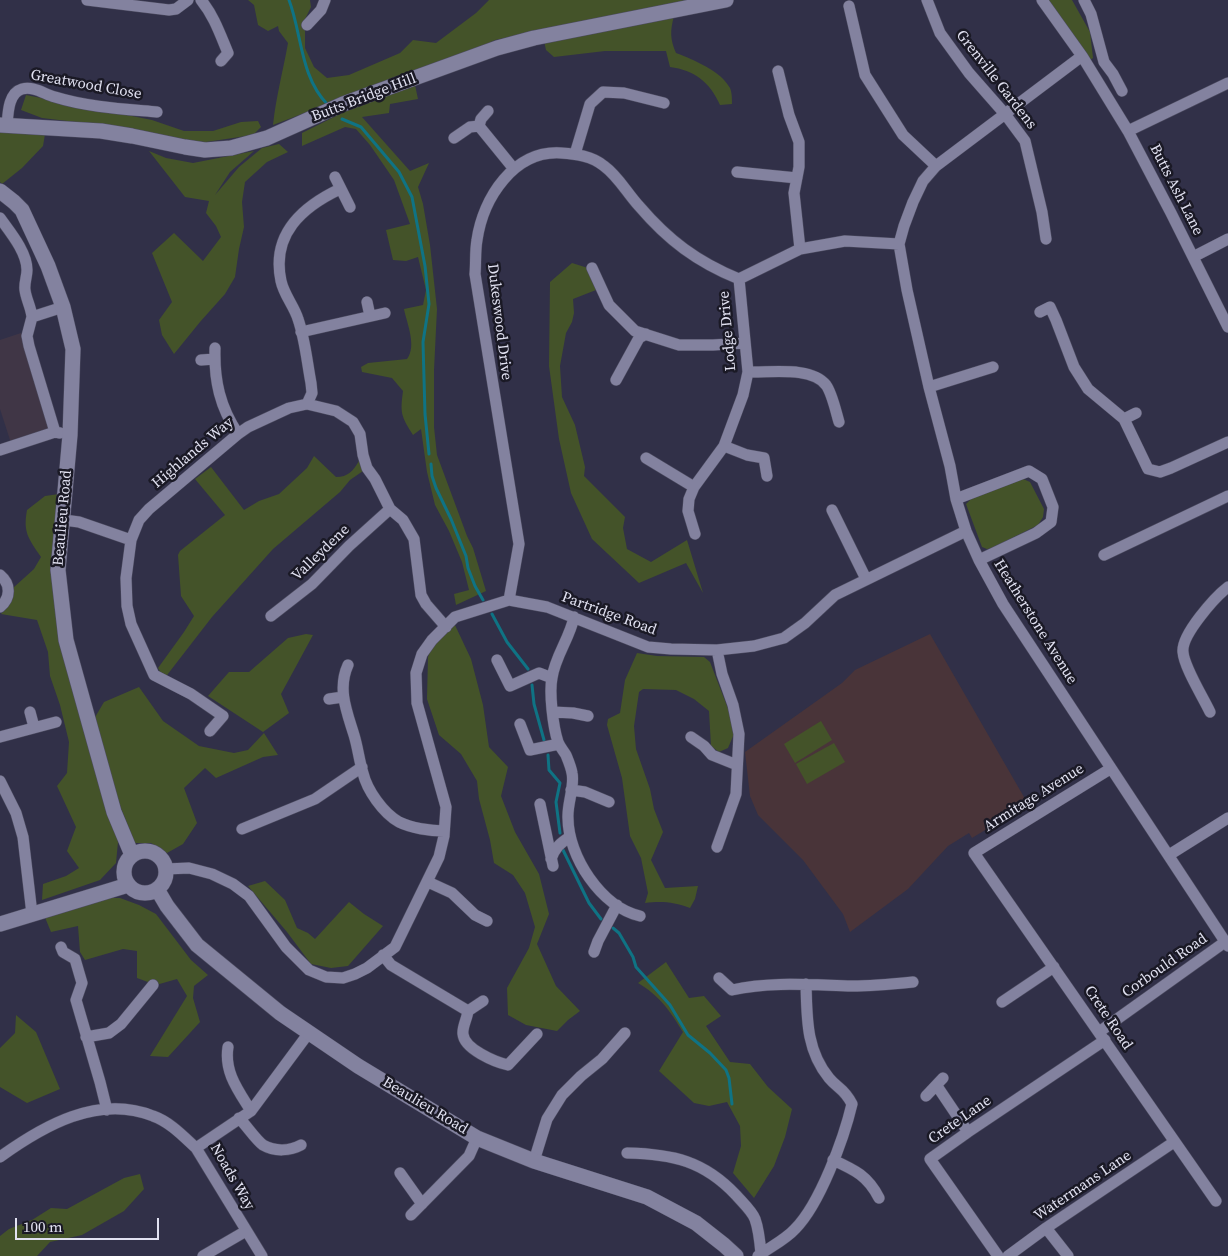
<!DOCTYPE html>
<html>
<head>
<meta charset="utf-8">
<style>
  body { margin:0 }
  #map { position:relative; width:1228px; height:1256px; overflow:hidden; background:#313048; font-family:"Source Serif 4",serif }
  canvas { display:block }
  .scale { position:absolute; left:15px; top:1218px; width:144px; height:22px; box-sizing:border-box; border:2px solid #e1e1f1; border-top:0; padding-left:6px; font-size:15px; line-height:18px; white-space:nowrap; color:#e1e1f1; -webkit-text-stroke:4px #1a1925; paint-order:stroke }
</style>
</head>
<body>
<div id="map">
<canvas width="1228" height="1256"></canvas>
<div class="scale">100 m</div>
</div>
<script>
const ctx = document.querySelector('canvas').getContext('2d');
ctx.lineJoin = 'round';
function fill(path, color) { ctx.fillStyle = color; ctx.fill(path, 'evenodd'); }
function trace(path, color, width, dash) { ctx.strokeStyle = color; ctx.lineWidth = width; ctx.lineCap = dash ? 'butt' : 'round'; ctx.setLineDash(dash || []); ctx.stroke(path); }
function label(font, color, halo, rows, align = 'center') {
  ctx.font = font + ' "Source Serif 4",serif'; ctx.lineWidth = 5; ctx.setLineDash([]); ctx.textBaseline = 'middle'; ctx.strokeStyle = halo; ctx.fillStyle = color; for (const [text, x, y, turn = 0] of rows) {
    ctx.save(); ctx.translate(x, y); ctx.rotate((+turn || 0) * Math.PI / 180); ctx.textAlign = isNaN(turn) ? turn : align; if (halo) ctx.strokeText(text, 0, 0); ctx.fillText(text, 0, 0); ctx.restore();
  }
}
fill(new Path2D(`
  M21,333l31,97 -41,13 -11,-34v-69z`), '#403646');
fill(new Path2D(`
  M930,634l98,170 -56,34 -3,-5 -21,13 -40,43 -58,43 -7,-18 -40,-54 -45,-45 -8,-19 -5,-44 97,-69 13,-13z`), '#493439');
fill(new Path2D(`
  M248,0h62l1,7 -6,12v29l9,19 13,11 22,-3 51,-22 13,-13 23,3 40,-30 13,-13h205l-199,40 -18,9 -73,26 -131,50c3,-28 10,-54 15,-82l-9,-12 -1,-5 -10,5 -10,-6 -4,-20z
  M1048,0h24l18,32 3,26 -3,2z
  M674,16c-4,15 -4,23 2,37 18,7 45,18 54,35 2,4 2,12 2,16l-12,1c-10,-23 -26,-35 -50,-38l-4,-16h-61l-51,6 -8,-7 -2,-9z
  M415,85l3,14 -28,5 -1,9 -27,4 48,54 19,-8 -11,24 5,17 7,41 7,64 -3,61v57l3,28 30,81 6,12 13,43 -30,14 -2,-11 15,-4 -7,-28 -13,-31 -14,-26 -8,-33 -6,-43 -8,6c-12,-19 -13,-22 -10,-44l-11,-13 -30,-6 -1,-5 7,-4 39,-4c10,-13 0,-35 -3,-50l19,-4 3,-15 -8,-33 -12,4 -13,-1 -7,-30 24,-6 -16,-44 -24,-35 -14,-16 -11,-2 -43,19v-13l40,-20z
  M26,95l126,25 32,11h29l28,-9 17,-1 3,6 -8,8 -47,7 -18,-1 -62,-13 -84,-10 -21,-8z
  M0,129l45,5 -2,12 -21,22 -20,16 -2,-2z
  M279,144l9,8 -21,10 -22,20 -3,20 2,25 -5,22 -4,28 -10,17 -25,28 -26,32 -12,-19 -3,-15 13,-18 -20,-49 22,-20 29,28 18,-24 -5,-11 -10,-13 3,-12 -24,-4 -36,-46 17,7 27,5 61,-12 -24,21 -15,23 24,-28 23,-19z
  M572,263l16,5 8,22 -23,9 1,14 -2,9 -6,11 -6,33 2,31 13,28 10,42 -1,9 41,41 -2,11 4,21 24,13 36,-22 16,53 -17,-30 -47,20 -47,-44 -21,-46 -12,-54 -10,-73 1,-84z
  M314,456l22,21c12,0 17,-6 23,-16l4,10 -13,9 -10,12 -67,57 -61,68 -48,62 -6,-11 26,-36 10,-16 -13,-20 -3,-41 2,-4 45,-36 -30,-36 16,-12 33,43 15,-9 20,-7 28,-26z
  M1021,478l9,4 14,27 -1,8 -5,8 -46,23 -5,1 -5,-2 -16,-43 7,-7z
  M59,494l-5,102 64,246 -2,21 -16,17 -58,20 1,-16 23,-8 13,-8 -12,-17 9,-24 -19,-41 10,-13 2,-31 -9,-37 -10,-29 -2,-24 -11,-32 -36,-6 8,-9 4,-17 21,-19 7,-12c-13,-19 -18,-25 -14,-47l18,-14z
  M454,623l17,36 12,46 6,42 19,20 -7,29 14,36 24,42 10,40 -12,30 19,42 24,25 -12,9 -11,11 -31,-6 -18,-10 -1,-27 22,-40 6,-21 -10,-34 -12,-18 -19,-12 -4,-23 -11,-41 -2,-18 -16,-27 -22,-19 -12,-36 1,-42 9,-23z
  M306,634l7,1 -32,59 8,19 -26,19 -55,-36 21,-24h20l39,-34z
  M637,653l20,3 47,1 6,5 22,57 2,15 -6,14 -9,4 -8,-6 -2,-35 -15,-12 -18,-9 -33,-1 -4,3 -5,34 2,23 14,40 4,20 9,23 -12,28 14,28 33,-2 -3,13 -5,9c-16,-6 -28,-7 -45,-5l3,-10 -7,-35 -11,-22 -8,-58 -15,-53 1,-6 12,-6 5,-33z
  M139,687l24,34 36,25 35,7 14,-3 16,-17 14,22 -15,2 -47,21 -11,-10 -21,20 13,35 -14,21 -16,9 -16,-10h-16l-16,-40 -25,-84 10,-17z
  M821,721l11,19 -37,23 -11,-19z
  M834,743l11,19 -38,22 -11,-20z
  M265,881l20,19 12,28 11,5 7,6 34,-37 15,12 19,12 -35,40 -17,2 -20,-4 -24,-32 -39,-46z
  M98,898h22l19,7 17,9 35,46 17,15 -14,11 -1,12 7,24 -32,35 -18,-1 37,-60 -10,-17 -21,6 -19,-7v-27l-14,-2 -38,11 -5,-8 -2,-26 -27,6 -7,-17z
  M666,962l23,36 15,-2 17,20 -15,10 24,36 20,2 18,23 24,22 -7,28 -11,29 -20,32 -21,-25 8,-27 -1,-20 -13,-24 -18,4 -15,-3 -35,-32 24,-39c-13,-21 -23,-36 -45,-49z
  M16,1015l20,17 24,57 -33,14 -27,-16v-39l15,-15z
  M140,1174l4,15 -20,22 -42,24 -32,7 -13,14h-37v-20l9,-7 23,-9 19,-12 16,1 57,-31z`), '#445329');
trace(new Path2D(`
  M289,0c13,34 11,77 39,105
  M342,119l19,8 38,45 13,25 13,69 4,38 -6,38 2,72 4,40
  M431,464l1,12 4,12 15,31 15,37 2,12 7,18 8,14
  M492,614l15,28 21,27
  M532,685l2,19 10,36
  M548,755l1,15 11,13 -4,19 4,31
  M563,850l26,53 12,16
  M613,928l6,5 14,24 3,10 34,38 18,30 22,18 16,17 3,8 3,26`), '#0f7384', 3);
const street = new Path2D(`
  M87,0l82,10 7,-1 12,-9
  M201,0c13,16 19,34 27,53l-7,8
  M927,0l13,33 29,40 36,41 20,27 17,71 4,27
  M1042,0l40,56 46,75 43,82 57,114
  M1084,0l7,14 13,48 9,12 9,17
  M849,6l16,69 38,60 33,31
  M307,25l14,-15 4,-10
  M1082,56l-146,110 -13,15 -10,21 -9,24 -5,18 8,46 22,97 21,79 6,33 10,32 13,29 24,44 225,342
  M778,71l11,44 10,27v25l-5,26 6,56
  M7,126c1,-12 1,-33 15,-37 12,-3 22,5 33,8 32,10 69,12 102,15
  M479,126l2,-7 7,-8
  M1128,131l100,-48
  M454,138l16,-11 9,-1 35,43
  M575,154l15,-50 13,-12 21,1 40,10
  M737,172l60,6
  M335,177l15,30
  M0,218c10,14 27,34 27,52 0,7 -3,13 -2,20 1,9 6,17 7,27
  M1193,257l35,-18
  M592,268l17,37 26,26 44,14h34l32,-2
  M367,302l3,14
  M1040,312l10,-5 6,13 18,47 14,22 36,30 24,50 12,3 11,-4 57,-26
  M301,332l84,-19
  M215,348c-1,33 5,59 23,86
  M201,360l14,-1
  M748,372c22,1 63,-6 78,13 6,8 10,27 13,37
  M616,380l23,-42 7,-4
  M929,387l64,-20
  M307,404l5,-11 -1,-10c-4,-21 -6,-44 -13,-64 -4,-13 -14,-24 -17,-38 -10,-47 21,-74 59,-92
  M1124,419l12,-6
  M55,432l-26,-86 -2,-10 5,-19 31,-10
  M724,446l23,9 17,3 3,18
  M0,450l55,-18 5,1
  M646,458l48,29
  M956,499l73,-28 13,8 11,28 -2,15 -15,11 -57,27
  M832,510l34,69
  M64,520l15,2 52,18
  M695,534l-7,-23 1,-12 5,-12 30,-41 19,-51 5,-23 -9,-93
  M1104,555l124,-59
  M0,575c11,9 11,23 0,32
  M509,600l10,-56 -44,-270c1,-11 0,-23 2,-34 6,-42 37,-90 84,-87 15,1 31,3 43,13 14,10 23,27 35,40 29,34 58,56 100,73l61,-30 45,-8 54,3
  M271,616l41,-32 37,-38 41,-37
  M574,617c-4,21 -19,39 -22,61 -3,14 1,49 6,64 2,5 5,8 8,13 2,5 5,12 6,18 3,13 -5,31 -4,45 0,38 33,89 72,98
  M717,650l5,24 11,31 6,29 -3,60 -19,53
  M497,660l13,26 29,-13 13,5
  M348,665c-11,24 -1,47 6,70 4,13 5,25 9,38 4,17 20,40 36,49 12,6 31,9 45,9
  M329,699l14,-2
  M30,712l4,15
  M553,712l20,1 15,3
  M1210,712c-7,-15 -26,-45 -27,-60 -2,-17 32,-55 45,-65
  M520,724l10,26 29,-6
  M210,731l13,-15 -32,-22 -37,-19 -23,-51 -4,-18 -1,-28 5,-38 8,-20 10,-11 89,-75 10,-7 41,-19 18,-4 29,7 17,11 7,12 3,21 4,13 8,11 15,30 13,11 11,19 7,56 5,9 20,23
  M0,737l56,-15
  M691,737l13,9 8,9 25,10
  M1110,769l-136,84 242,348
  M0,781l16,32 7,24 9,77
  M571,790l14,2 24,10
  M540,804l13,62
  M242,829l73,-30 47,-32
  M1169,855l59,-37
  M551,859c4,-11 9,-16 19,-22
  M166,869l23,-1 23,6 21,10 16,12 37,51 23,23 17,7 17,1 12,-4 12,-6 28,-21 44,-90 5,-21 2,-29 -29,-104 -1,-30 6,-19 10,-14 23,-23 54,-17 38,7 101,40 23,2 46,1 37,-4 30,-8 21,-15 30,-28 131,-64
  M428,882l24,11 23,22 12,6
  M61,947l2,5 12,7 7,24 -6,17 24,82 7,28
  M594,952l4,-11 19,-36
  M383,955l8,10 77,46c-1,8 -6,16 -5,23 1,15 32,28 45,31l29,-31
  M719,978l13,12c39,-9 80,-5 120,-4 20,0 41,-2 61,-4
  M1002,1002l52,-35
  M468,1011l15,-10
  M1099,1032l126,-90
  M86,1037l23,-4 12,-9 32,-39
  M228,1047c-4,25 10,43 23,64
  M937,1086l31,46
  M926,1096l17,-18
  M239,1118c7,7 17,22 24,27 12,7 27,6 38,0
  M627,1153c46,1 77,8 109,42 6,7 16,16 19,24 4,11 5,23 6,35
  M0,1157c43,-31 98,-63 153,-41 17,6 30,20 43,32
  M833,1160c22,10 35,16 46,38
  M534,1161l13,-42 15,-24 19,-19 21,-17 23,-26
  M400,1173l22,31
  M411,1215l58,-59 8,-18
  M1046,1228l22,28
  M203,1256l43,-25
  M262,1256l-66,-108 55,-37 57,-77
  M758,1256c12,-9 27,-16 37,-27 25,-25 49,-91 57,-125 -8,-16 -14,-15 -23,-26 -23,-28 -22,-60 -23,-94
  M998,1256l-68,-97 38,-27 137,-92
  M1008,1256l38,-28 128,-86`);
const secondary = new Path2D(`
  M0,125l101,6 31,5 53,11 20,3 26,-2 36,-10 76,-34 154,-56 37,-10 192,-38
  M0,191l14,11 8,8 26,56 15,41 10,42 -3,86 -12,135 8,70 48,172 18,43
  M124 872a21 21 0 1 1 42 0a21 21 0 1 1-42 0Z
  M157,889l10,17 30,39 83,68 78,53 119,72 57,23 113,36 49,26 28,22 12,11
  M0,924l128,-39`);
trace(street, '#4d4c61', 12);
trace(secondary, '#4d4c61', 16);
trace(street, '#83829f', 11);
trace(secondary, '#83829f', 15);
label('15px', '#e1e1f1', '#1a1925', [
  ["Grenville Gardens",996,80,52],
  ["Greatwood Close",86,85,10],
  ["Butts Bridge Hill",364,98,-21],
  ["Butts Ash Lane",1176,190,63],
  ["Dukeswood Drive",499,322,83],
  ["Lodge Drive",728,331,-95],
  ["Highlands Way",193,453,-40],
  ["Beaulieu Road",63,518,-85],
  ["Valleydene",321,553,-44],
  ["Partridge Road",609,614,20],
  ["Heatherstone Avenue",1035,622,58],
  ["Armitage Avenue",1034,798,-32],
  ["Corbould Road",1165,966,-35],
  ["Crete Road",1108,1018,56],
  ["Beaulieu Road",425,1106,31],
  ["Crete Lane",960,1120,-35],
  ["Noads Way",232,1177,60],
  ["Watermans Lane",1083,1186,-34]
]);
</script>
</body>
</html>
